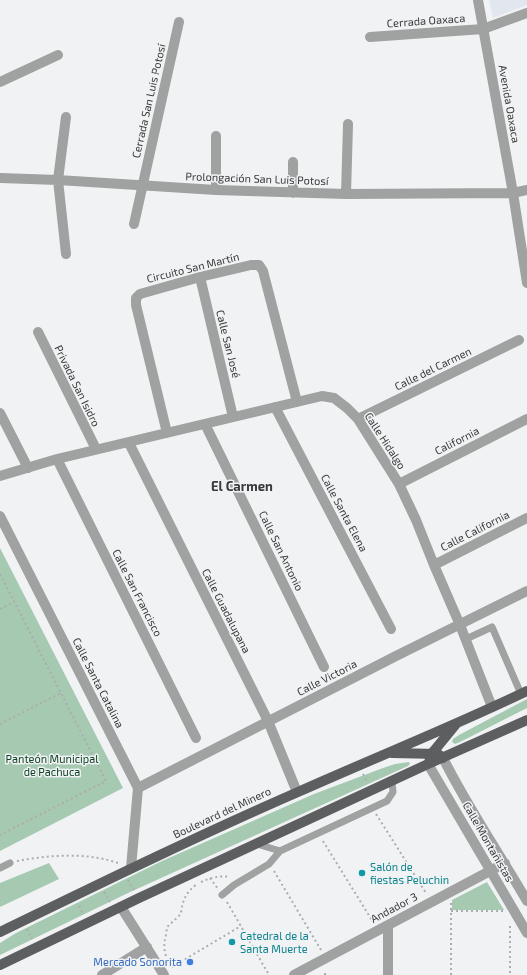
<!DOCTYPE html>
<html>
<head>
<meta charset="utf-8">
<style>
  body { margin:0 }
  canvas { display:block; background:#f1f2f4 }
</style>
</head>
<body>
<canvas width="527" height="975"></canvas>
<script>
const ctx = document.querySelector('canvas').getContext('2d');
ctx.lineJoin = 'round';
function fill(path, color) { ctx.fillStyle = color; ctx.fill(path, 'evenodd'); }
function trace(path, color, width, dash) { ctx.strokeStyle = color; ctx.lineWidth = width; ctx.lineCap = dash ? 'butt' : 'round'; ctx.setLineDash(dash || []); ctx.stroke(path); }
function label(font, color, halo, rows, align = 'center') {
  ctx.font = font + ' "Exo 2",sans-serif'; ctx.lineWidth = 3; ctx.setLineDash([]); ctx.textBaseline = 'middle'; ctx.strokeStyle = halo; ctx.fillStyle = color; for (const [text, x, y, turn = 0] of rows) {
    ctx.save(); ctx.translate(x, y); ctx.rotate((+turn || 0) * Math.PI / 180); ctx.textAlign = isNaN(turn) ? turn : align; if (halo) ctx.strokeText(text, 0, 0); ctx.fillText(text, 0, 0); ctx.restore();
  }
}
fill(new Path2D(`
  M489,0h38v5l-34,13z`), '#e2e7ef');
fill(new Path2D(`
  M0,548l123,240 -123,63z
  M527,699v9l-67,34 -5,2 -3,-2 1,-3 6,-4z
  M409,762l1,2 -2,2 -280,127 -128,62v-12l16,-10 146,-72 152,-67 69,-26 12,-4z
  M49,863l10,16 -59,28v-24z
  M487,882l17,28h-52v-10z`), '#a6c9b1');
trace(new Path2D(`
  M0,574l106,207 -106,54
  M0,609l14,-7
  M0,724l61,-31
  M363,774l4,8
  M376,814l50,79
  M323,841l50,81
  M17,861c33,-6 69,-9 101,2
  M274,871l47,79
  M210,878l8,11
  M128,880l6,10
  M201,882c9,-4 19,-7 29,-5
  M104,892l6,10
  M227,902l42,73
  M451,903v72
  M79,906l4,8
  M451,911h53
  M510,926v49
  M27,929l5,10
  M166,956c-4,-13 0,-16 1,-29l14,-13c1,-13 5,-22 16,-30
  M172,967l69,-41
  M325,975v-5`), '#acadae', 2, [2, 3]);
trace(new Path2D(`
  M466,639l26,-12 29,67
  M257,844l23,7 107,-50 6,-9 -1,-10
  M0,868l10,-5
  M222,895l12,-10 35,-21 11,-13`), '#a0a1a1', 7);
trace(new Path2D(`
  M478,0l35,193 14,90
  M370,37l113,-8 44,-16
  M0,82l58,-27
  M0,178l58,2 158,10 130,4 167,-1 14,-3
  M216,190v-54
  M293,193v-31
  M346,194l2,-70
  M134,224l45,-202
  M66,254l-8,-74 8,-63
  M200,277l33,140
  M38,332l58,117
  M275,407l116,222
  M0,413l28,55
  M358,419l161,-79
  M205,424l119,243
  M167,433l-31,-128v-7l4,-4 60,-17 51,-12h8l4,6 34,131
  M129,443l139,278 29,71
  M57,459l139,279
  M0,476l57,-17 265,-63 12,2 13,10 11,11 41,65 17,36 18,45 26,60 32,82
  M399,484l128,-65
  M0,516l138,272 -7,80
  M434,565l93,-47
  M443,758c25,50 56,95 84,143
  M428,764l99,169
  M138,788l258,-132 131,-65
  M294,975l211,-112
  M388,975v-50`), '#a0a1a1', 10);
trace(new Path2D(`
  M121,907l43,68
  M102,975l45,-28`), '#a0a1a1', 10);
trace(new Path2D(`
  M392,753l46,1 5,4
  M429,757l27,-33
  M0,932c99,-48 197,-96 298,-140 76,-34 154,-65 229,-101
  M0,965l139,-67 289,-134 99,-44`), '#5d5e5f', 10);
for (const [x, y, r, color] of [
  [362,873,4,"#0f9aa8"],
  [232,942,4,"#0f9aa8"],
  [190,962,4,"#3f7fe0"]
]) { const dot = new Path2D(); dot.arc(x, y, r, 0, 2 * Math.PI); ctx.fillStyle = color; ctx.fill(dot); trace(dot, '#f1f2f4', 1.5); }
label('11px', '#393a3a', '#f1f2f4', [
  ["Cerrada Oaxaca",426,21,-4],
  ["Cerrada San Luis Potosí",149,101,-77],
  ["Avenida Oaxaca",509,104,80],
  ["Prolongación San Luis Potosí",257,179,2],
  ["Circuito San Martín",193,268,-14],
  ["Calle San José",228,344,76],
  ["Calle del Carmen",433,369,-26],
  ["Privada San Isidro",77,386,64],
  ["Calle Hidalgo",385,441,57],
  ["California",457,441,-27],
  ["Calle Santa Elena",344,513,62],
  ["Calle California",475,531,-27],
  ["Calle San Antonio",281,551,64],
  ["Calle San Francisco",137,593,63],
  ["Calle Guadalupana",226,611,63],
  ["Calle Victoria",327,678,-27],
  ["Calle Santa Catalina",98,683,63],
  ["Boulevard del Minero",222,813,-25],
  ["Calle Montañistas",488,842,60],
  ["Andador 3",394,908,-28]
]);
label('11px', '#0f4426', '#f1f2f4', [
  ["Panteón Municipal",52,759],
  ["de Pachuca",52,772]
]);
label('11px', '#0d838f', '#f1f2f4', [
  ["Salón de",370,867],
  ["fiestas Peluchin",370,880],
  ["Catedral de la",240,936],
  ["Santa Muerte",240,949]
], 'left');
label('11px', '#366cbe', '#f1f2f4', [
  ["Mercado Sonorita",182,962]
], 'right');
label('bold 13px', '#393a3a', '#f1f2f4', [
  ["El Carmen",242,487]
]);
</script>
</body>
</html>
